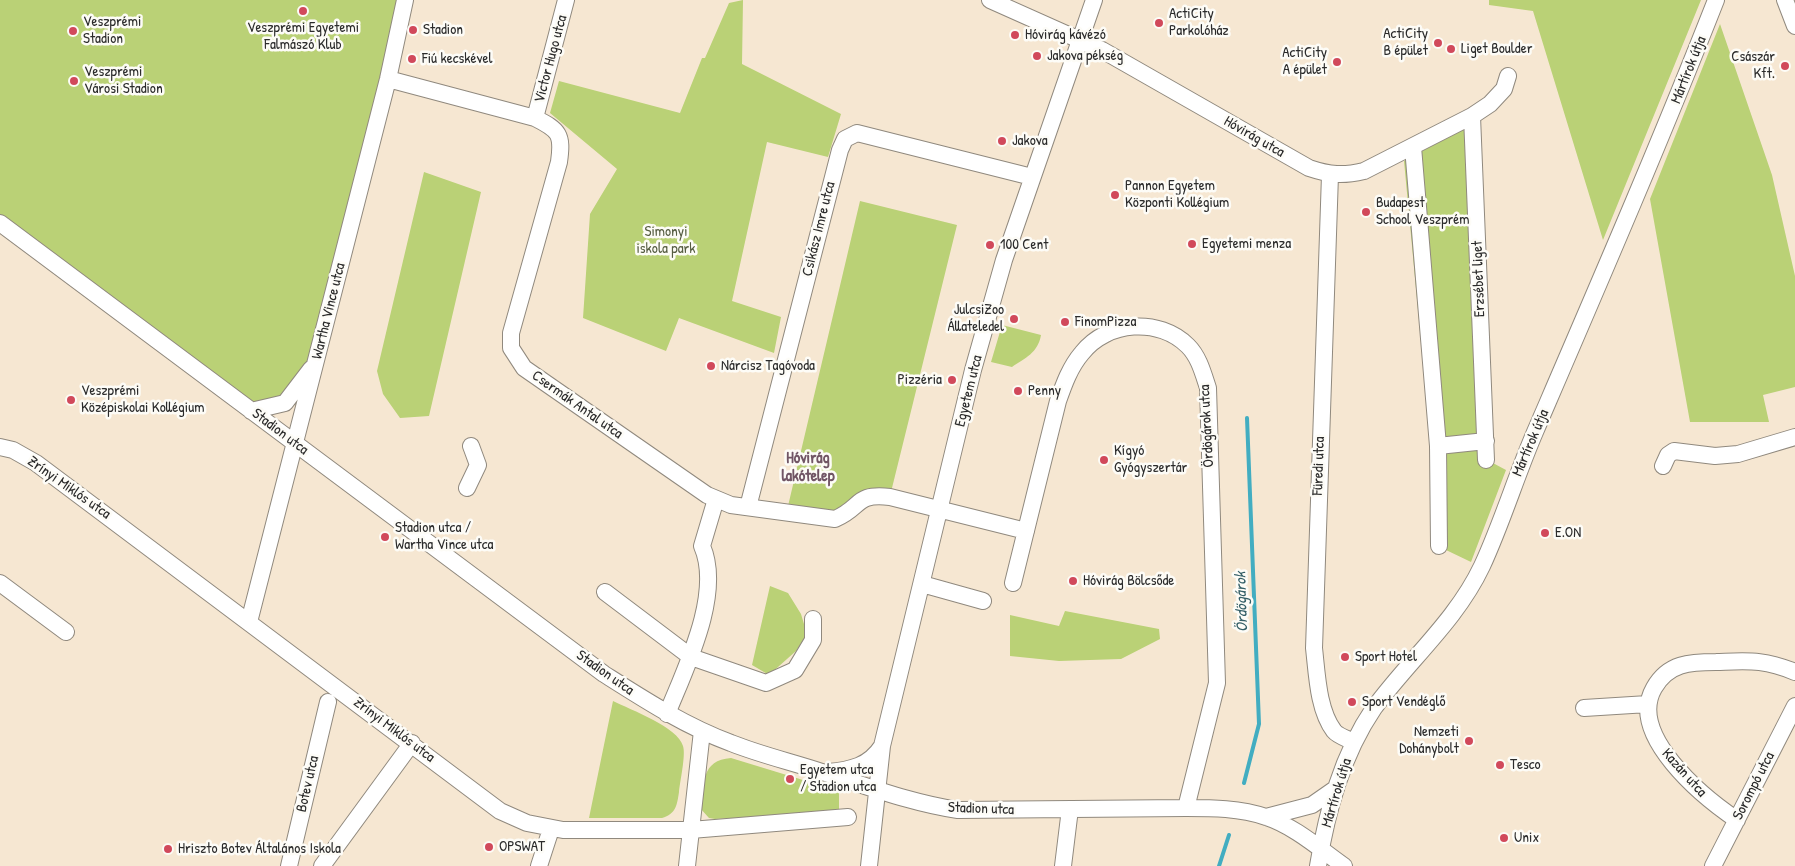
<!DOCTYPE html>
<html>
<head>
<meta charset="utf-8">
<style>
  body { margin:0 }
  canvas { display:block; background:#f6e7d2 }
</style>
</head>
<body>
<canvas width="1795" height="866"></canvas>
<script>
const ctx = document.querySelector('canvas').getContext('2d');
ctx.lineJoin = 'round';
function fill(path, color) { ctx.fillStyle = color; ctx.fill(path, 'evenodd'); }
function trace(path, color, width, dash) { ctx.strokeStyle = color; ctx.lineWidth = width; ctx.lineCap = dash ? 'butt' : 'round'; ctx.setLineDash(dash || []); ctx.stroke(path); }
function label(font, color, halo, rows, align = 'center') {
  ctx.font = font + ' "Patrick Hand",sans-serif'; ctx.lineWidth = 5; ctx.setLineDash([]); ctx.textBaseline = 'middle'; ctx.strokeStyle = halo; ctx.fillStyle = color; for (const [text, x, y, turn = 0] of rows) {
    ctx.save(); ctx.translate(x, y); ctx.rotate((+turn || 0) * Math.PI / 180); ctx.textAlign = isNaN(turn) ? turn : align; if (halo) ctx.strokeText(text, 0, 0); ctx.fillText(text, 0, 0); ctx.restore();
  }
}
fill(new Path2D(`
  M0,0h405l-89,363 -31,40 -34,8 -251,-188z
  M743,0l-1,64 99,50 -13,43 -61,-15 -35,159 49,16 -7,36 -95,-35 -13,33 -83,-33 7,-104 27,-45 -67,-56 9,-32 121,32 22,-55h3l24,-55z
  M1489,0h212l-98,240 -70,-229 -44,-6z
  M1720,24l52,151 23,101v111l-32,8 6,27h-79l-40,-223z
  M1477,121l14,341 15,8 -35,92 -25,-12 -11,-59 -31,-330z
  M424,172l57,20 -52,224 -29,2 -17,-24 -6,-23z
  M860,201l97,24 -66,267 -56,21 -47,-7z
  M1002,325l39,10c-3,18 -16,23 -29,32l-21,-5z
  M770,586l18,7 13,21 6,20 -11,17 -27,24 -17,-10z
  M1065,611l94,18 1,10 -39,20 -62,2 -49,-5v-41l49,11z
  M613,701c18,9 65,26 70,45 3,9 -3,35 -4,46 -2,13 -3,22 -17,26h-73z
  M731,758l108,33v21l-124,7 -6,-1 -9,-10c4,-24 1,-48 31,-50z`), '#bad176');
trace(new Path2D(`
  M1244,783l15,-59 -12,-306
  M1219,866l10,-31`), '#42adc1', 4);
const minor = new Path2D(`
  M990,0l112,50 207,118c21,7 34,8 55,3l108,-55 18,-12 14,-15 4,-13
  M1785,0l10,26
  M388,79l147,39c24,12 28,16 24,44l-48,171v15l13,20 183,127 24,10 104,14c28,-12 19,-26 55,-22l136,34
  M1472,116l14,344
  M535,118l31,-118
  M1413,147l25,299 1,100
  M1330,175l-16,473c3,26 4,62 20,83 4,5 14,8 20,11
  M0,223l604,451c41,26 81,52 127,69 30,12 61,19 91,29 45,14 89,31 136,38l228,-2c26,0 54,0 80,9 28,9 54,32 78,49
  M251,411l34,-8 26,-34
  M1438,446l48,-5
  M0,447l13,3 23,13 464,348 27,12 36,7h128l157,-13
  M1663,466l5,-11 6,-4 41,5 23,-2 57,-17
  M467,488l11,-23 -7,-19
  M748,507l92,-357 5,-11 12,-6 175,44
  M0,583l66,49
  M1013,583l45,-182c6,-17 12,-34 24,-48 25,-32 77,-36 106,-7 11,11 15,27 20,42l9,295 -31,125
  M922,584l61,17
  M605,592l86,65 75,26 29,-13 18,-30v-21
  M249,622l139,-543 17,-79
  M1584,708l64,-4
  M667,714c18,-45 56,-120 35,-168l14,-47
  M828,772c23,-2 41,-6 54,-26
  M1266,817l46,-12 23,-16
  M1737,820c-34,-23 -110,-85 -83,-132 14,-25 36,-26 62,-26 33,-1 48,-3 79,10
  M289,866l39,-164
  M322,866l90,-123
  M539,866l12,-37
  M687,866l15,-135
  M869,866l13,-120 91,-376 31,-110 90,-260
  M1063,866l7,-57
  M1318,866c9,-55 24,-111 56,-158 35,-48 82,-87 108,-142 20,-43 34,-90 53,-134 62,-144 124,-287 181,-432
  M1713,866l82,-160`);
trace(minor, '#90897e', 18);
trace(minor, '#fff', 16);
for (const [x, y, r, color] of [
  [303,11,5,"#d1495b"],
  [1159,23,5,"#d1495b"],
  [413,30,5,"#d1495b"],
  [73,31,5,"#d1495b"],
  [1015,35,5,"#d1495b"],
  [1438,43,5,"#d1495b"],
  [1451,49,5,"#d1495b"],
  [1037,56,5,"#d1495b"],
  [412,59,5,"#d1495b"],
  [1337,62,5,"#d1495b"],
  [1785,66,5,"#d1495b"],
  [74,81,5,"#d1495b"],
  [1002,141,5,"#d1495b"],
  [1115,195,5,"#d1495b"],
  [1366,212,5,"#d1495b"],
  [1192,244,5,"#d1495b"],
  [990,245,5,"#d1495b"],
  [1014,319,5,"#d1495b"],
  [1065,322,5,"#d1495b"],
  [711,366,5,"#d1495b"],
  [952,380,5,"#d1495b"],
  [1018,391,5,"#d1495b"],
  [71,400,5,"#d1495b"],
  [1104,460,5,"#d1495b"],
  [1545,533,5,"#d1495b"],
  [385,537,5,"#d1495b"],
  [1073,581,5,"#d1495b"],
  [1345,657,5,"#d1495b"],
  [1352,702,5,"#d1495b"],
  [1469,741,5,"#d1495b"],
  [1500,765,5,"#d1495b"],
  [790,779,5,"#d1495b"],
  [1504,838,5,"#d1495b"],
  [489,847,5,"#d1495b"],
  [168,849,5,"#d1495b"]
]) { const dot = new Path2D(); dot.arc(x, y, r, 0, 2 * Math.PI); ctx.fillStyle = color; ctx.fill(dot); trace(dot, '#fdfcf7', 2); }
label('15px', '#2b2b2b', '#fdfcf7', [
  ["ActiCity",1169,14],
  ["Parkolóház",1169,31],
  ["Veszprémi",83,22],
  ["Stadion",83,39],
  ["Veszprémi Egyetemi",303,28,"center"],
  ["Falmászó Klub",303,45,"center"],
  ["Stadion",423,30],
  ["ActiCity",1428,34,"right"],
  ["B épület",1428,51,"right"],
  ["Hóvirág kávézó",1025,35],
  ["Liget Boulder",1461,49],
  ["ActiCity",1327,53,"right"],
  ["A épület",1327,70,"right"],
  ["Jakova pékség",1047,56],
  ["Császár",1775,57,"right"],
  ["Kft.",1775,74,"right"],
  ["Fiú kecskével",422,59],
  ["Veszprémi",84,72],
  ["Városi Stadion",84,89],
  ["Jakova",1012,141],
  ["Pannon Egyetem",1125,186],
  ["Központi Kollégium",1125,203],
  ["Budapest",1376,203],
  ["School Veszprém",1376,220],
  ["Egyetemi menza",1202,244],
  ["100 Cent",1000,245],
  ["JulcsiZoo",1004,310,"right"],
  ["Állateledel",1004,327,"right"],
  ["FinomPizza",1075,322],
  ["Nárcisz Tagóvoda",721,366],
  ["Pizzéria",942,380,"right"],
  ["Veszprémi",81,391],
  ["Középiskolai Kollégium",81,408],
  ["Penny",1028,391],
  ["Kígyó",1114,451],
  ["Gyógyszertár",1114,468],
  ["Stadion utca /",395,528],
  ["Wartha Vince utca",395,545],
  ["E.ON",1555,533],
  ["Hóvirág Bölcsőde",1083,581],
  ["Sport Hotel",1355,657],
  ["Sport Vendéglő",1362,702],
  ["Nemzeti",1459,732,"right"],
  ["Dohánybolt",1459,749,"right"],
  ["Tesco",1510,765],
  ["Egyetem utca",800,770],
  ["/ Stadion utca",800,787],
  ["Unix",1514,838],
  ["OPSWAT",499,847],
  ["Hriszto Botev Általános Iskola",178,849]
], 'left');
label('15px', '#2b2b2b', '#fdfcf7', [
  ["Victor Hugo utca",551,59,-75],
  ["Mártírok útja",1689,70,-68],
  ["Hóvirág utca",1254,137,30],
  ["Csikász Imre utca",819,229,-76],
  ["Erzsébet liget",1479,279,-92],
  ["Wartha Vince utca",329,311,-76],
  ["Egyetem utca",969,391,-76],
  ["Csermák Antal utca",577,405,35],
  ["Ördögárok utca",1207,426,-93],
  ["Stadion utca",280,432,37],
  ["Mártírok útja",1531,443,-67],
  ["Füredi utca",1319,466,-88],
  ["Zrínyi Miklós utca",69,488,35],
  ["Stadion utca",605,673,35],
  ["Zrínyi Miklós utca",394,730,37],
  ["Kazán utca",1684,773,48],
  ["Botev utca",308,784,-77],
  ["Sorompó utca",1754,786,-63],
  ["Mártírok útja",1337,793,-73],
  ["Stadion utca",981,809,2]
]);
label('15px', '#565d42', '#fdfcf7', [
  ["Simonyi",666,232],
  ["iskola park",666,249]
]);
label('bold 16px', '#715665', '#fdfcf7', [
  ["Hóvirág",808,459],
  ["lakótelep",808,477]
]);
label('italic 16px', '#345f67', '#fdfcf7', [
  ["Ördögárok",1242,602,-92]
]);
</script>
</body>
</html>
